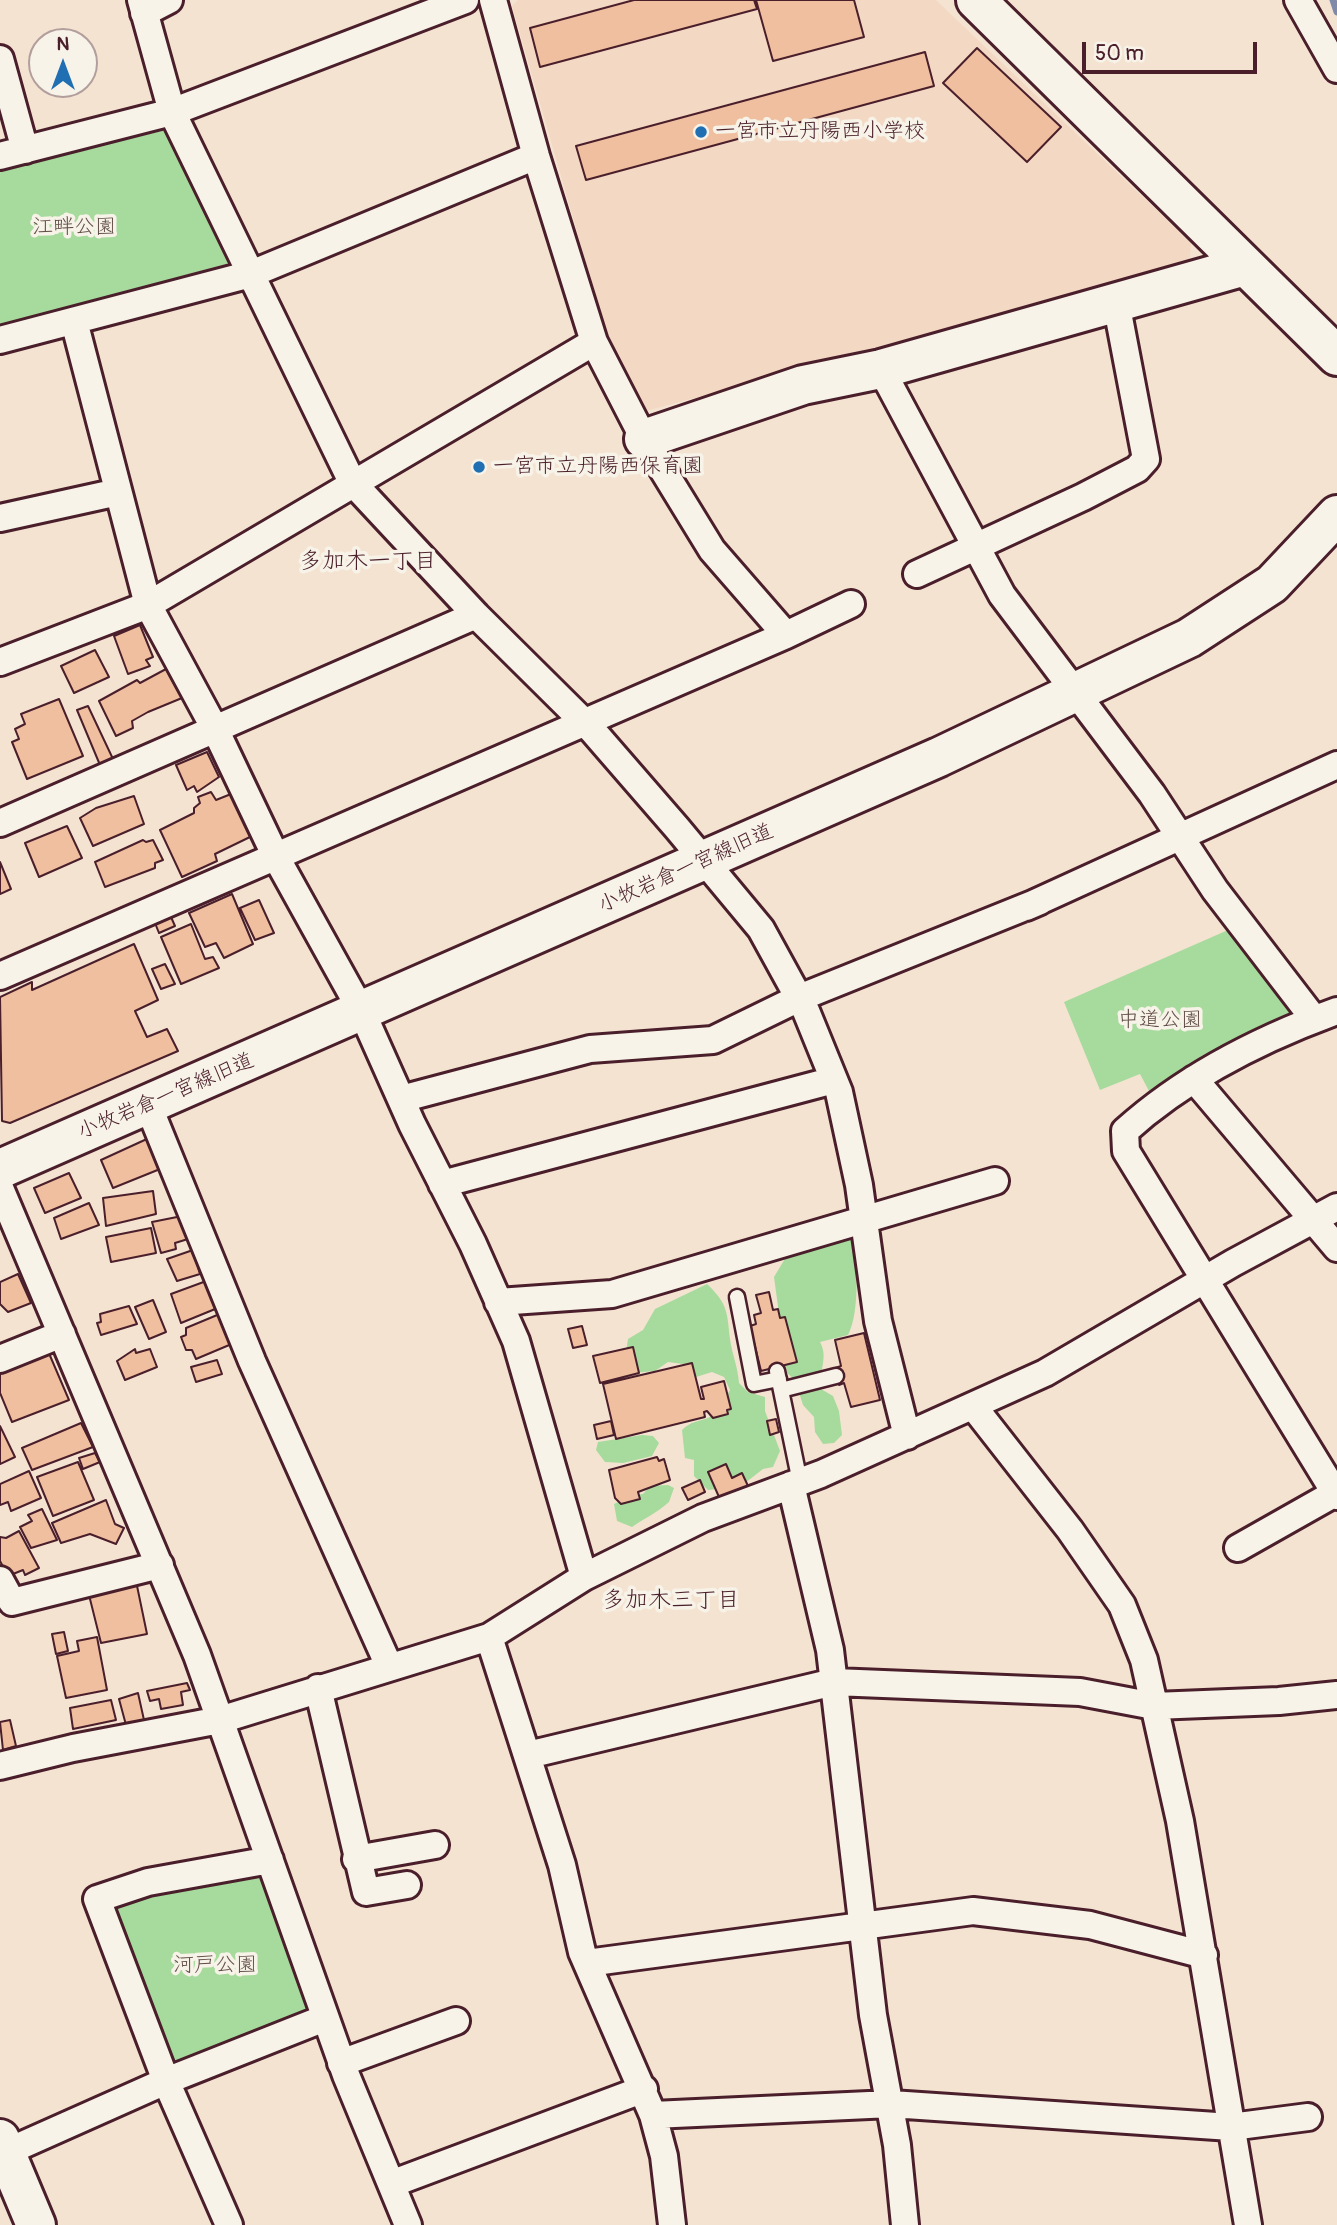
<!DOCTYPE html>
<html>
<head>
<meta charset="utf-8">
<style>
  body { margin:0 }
  #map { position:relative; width:1337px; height:2225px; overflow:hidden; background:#f5e3d2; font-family:Pangolin,sans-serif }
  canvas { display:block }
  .north { position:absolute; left:28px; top:28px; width:70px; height:70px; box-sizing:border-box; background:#f7f3e8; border:2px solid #b29e9c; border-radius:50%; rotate:0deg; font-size:19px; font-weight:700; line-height:28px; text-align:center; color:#4a1f2b }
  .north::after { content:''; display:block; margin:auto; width:24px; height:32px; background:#1f6fb2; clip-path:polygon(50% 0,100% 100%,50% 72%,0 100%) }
  .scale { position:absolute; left:1082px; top:42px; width:175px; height:32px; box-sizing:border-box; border:4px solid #4a1f2b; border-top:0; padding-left:9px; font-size:21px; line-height:24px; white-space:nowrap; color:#4a1f2b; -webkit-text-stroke:5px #f7f3e8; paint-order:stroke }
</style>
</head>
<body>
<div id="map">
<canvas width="1337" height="2225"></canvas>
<div class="north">N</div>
<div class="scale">50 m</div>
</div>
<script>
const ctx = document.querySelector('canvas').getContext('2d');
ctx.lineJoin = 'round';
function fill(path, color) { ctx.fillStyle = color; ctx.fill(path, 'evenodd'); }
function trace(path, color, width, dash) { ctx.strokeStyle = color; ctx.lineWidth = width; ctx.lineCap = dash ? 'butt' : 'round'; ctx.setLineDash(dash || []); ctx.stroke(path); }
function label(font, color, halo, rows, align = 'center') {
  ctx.font = font + ' Pangolin,"Klee One",sans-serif'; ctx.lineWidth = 7; ctx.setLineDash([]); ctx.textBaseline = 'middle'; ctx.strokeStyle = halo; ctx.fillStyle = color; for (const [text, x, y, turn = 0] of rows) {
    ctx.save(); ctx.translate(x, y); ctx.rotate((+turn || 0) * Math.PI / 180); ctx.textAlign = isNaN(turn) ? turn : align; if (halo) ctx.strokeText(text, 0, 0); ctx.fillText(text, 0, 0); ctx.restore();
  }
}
fill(new Path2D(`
  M518,0h418l255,243 -2,22 -543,146 -19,-6 -115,-399z`), '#f3d8c3');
fill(new Path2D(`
  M166,130l68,132 -234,63v-155z
  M1228,930l69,91 -84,33 -64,37 -9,-17 -40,16 -36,-88z
  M854,1236c3,26 6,77 -6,99l-28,7c9,16 -2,30 1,47l12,7 6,15 3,24 -8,8 -11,1 -8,-12 -1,-15 -11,-12 -8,-25 -8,-7 -13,-96 15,-25z
  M707,1284c21,20 20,28 23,55 2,15 8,28 9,44l9,9 17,5v14l15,40 -7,16 -10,2 -23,18 -32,3 -14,-14v-16l-9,-2 -3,-28c9,-9 15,-8 26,-12 11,-5 16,-18 22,-28l-6,-13 -12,-5 -19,6 -10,-14 -15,-2 -13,9 -23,2 -6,-21 2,-13 15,-9 12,-21z
  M642,1435l11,1 6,7 -7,13 -29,7 -18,-1 -9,-12 2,-8z
  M668,1485l6,3 -5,14c-12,11 -24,16 -37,25l-15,-6 -3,-17 19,-9 10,-1 7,-8z
  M260,1878l50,130 -136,57 -62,-159 40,-11z`), '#a7db9d');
trace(new Path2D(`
  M1333,0l4,12`), '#7f8aaa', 7);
const building = new Path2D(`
  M634,0h120l3,9 -217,58 -10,-39z
  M756,0h98l10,37 -91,24z
  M977,48l84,79 -34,35 -84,-79z
  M925,52l9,34 -348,94 -10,-34z
  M140,625l13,32 -7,3 4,6 -22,8 -14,-38z
  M95,650l14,27 -35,16 -13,-27z
  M166,669l16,29 -34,14 -16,9 1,7 -17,8 -17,-35 38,-21 3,3z
  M59,699l24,57 -56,23 -15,-37 7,-3 -4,-10 10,-5 -4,-10z
  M88,706l25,53 -13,6 -23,-55z
  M207,752l12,25 -22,15 -3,-6 -7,4 -11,-25z
  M211,792l5,8 15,-6 21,42 -37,18 2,7 -35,16 -22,-47 34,-17v-5l6,-5 -2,-6z
  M134,796l10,28 -51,22 -13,-28 16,-10z
  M67,826l15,32 -43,19 -14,-34z
  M143,840l3,2 7,-2 10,20 -8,3v5l-50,19 -10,-25z
  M0,862l11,27 -11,5z
  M232,894l21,50 -29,14 -8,-15 -11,4 -16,-34z
  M259,900l15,33 -19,7 -15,-32z
  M171,917l4,9 -16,7 -4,-10z
  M191,924l14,35 8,-2 6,11 -38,16 -20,-47z
  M134,944l24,56 -23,11 12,26 20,-8 11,22 -168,72 -8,-2 -2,-124 32,-15v8z
  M165,964l10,20 -14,5 -9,-20z
  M149,1138l16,29 -52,21 -12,-28z
  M69,1173l12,25 -36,15 -11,-25z
  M153,1191l3,23 -50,12 -3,-28z
  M89,1203l10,22 -38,14 -7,-21z
  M182,1216l6,23 -13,4 1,6 -15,4 -9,-31z
  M151,1228l5,25 -45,9 -5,-25z
  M193,1250l7,24 -23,7 -10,-22z
  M18,1274l13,29 -23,9 -8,-8v-22z
  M209,1280l11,27 -39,16 -10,-29z
  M769,1292l4,18 5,-1 2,9 5,-1 12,45 -36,9 -11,-45 6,-2 -2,-9 7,-2 -5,-18z
  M153,1300l13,32 -17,7 -14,-32z
  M129,1306l8,18 -36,11 -4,-12 4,-1 -1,-8z
  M222,1313l12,30 -38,16 -4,-9h-6l-5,-13 5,-2v-7z
  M582,1326l5,19 -14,3 -5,-19z
  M864,1333l16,67 -29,7 -7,-24 -5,2 -4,-17 6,-2 -6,-26z
  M633,1347l6,26 -39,10 -7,-27z
  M135,1349l1,4 14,-4 7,18 -32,13 -8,-19z
  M48,1351l21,49 -57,22 -12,-29v-20z
  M217,1360l5,14 -26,8 -5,-15z
  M692,1363l9,36h3l-3,-12 23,-6 7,28 -4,1 1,4 -15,4 -6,-7 -3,1 1,5 -89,22 -13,-55z
  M776,1419l3,13 -9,3 -3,-14z
  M611,1421l3,14 -17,4 -3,-14z
  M81,1423l12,24 -61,23 -10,-22z
  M0,1426l15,31 -15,7z
  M95,1453l5,9 -17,7 -4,-11z
  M657,1457l2,4 5,-2 6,21 -32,12 2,7 -19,5 -6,-6 -6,-28z
  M78,1462l16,38 -41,16 -16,-39z
  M726,1464l6,14 10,-5 6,13 -29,11 -11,-25z
  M29,1471l12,27 -30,13 -3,-9 -8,3v-21z
  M700,1480l5,12 -17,8 -6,-12z
  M106,1500l9,24 9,4 -8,16 -26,-10 -29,9 -9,-20z
  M42,1509l15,31 -26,8 -11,-21 12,-6 -4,-6z
  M19,1531l20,37 -14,7 -2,-5 -15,6 -8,-15v-24l6,1z
  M136,1581l11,53 -46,9 -12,-48z
  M64,1632l4,19 -12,3 -4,-20z
  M97,1637l10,53 -41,8 -9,-42 22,-5 -2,-10z
  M187,1683l3,7 -9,2 2,13 -22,4 -2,-10 -9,2 -3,-10z
  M138,1693l6,27 -18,5 -7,-26z
  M111,1700l5,20 -43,9 -3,-21z
  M10,1720l6,26 -13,4 -3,-28z`);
fill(building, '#efbf9f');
trace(building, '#4a1f2b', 2);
const lane = new Path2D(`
  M737,1297l17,87 25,-5
  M777,1371l23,111
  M781,1390l55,-14`);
const street = new Path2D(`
  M141,0l31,112 180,370 124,133 116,115 85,98 84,101 45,82 33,81 20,93 19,136 29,115
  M1298,0l39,69
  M144,13l25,-13
  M0,59l25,91
  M0,156l172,-44 293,-112
  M74,321l74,284 68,126 60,126 86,155 50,112 61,120 43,97 68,236
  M0,340l251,-66 285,-118
  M881,369l121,226 150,199 63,96 99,129
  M0,518l118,-26
  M917,574l166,-77 54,-28 9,-10 -30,-157
  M786,635l65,-31
  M0,662l148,-57 446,-263
  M0,823l476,-208
  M1026,907l311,-142
  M0,976l786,-341 -74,-85 -68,-111 -50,-97 -58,-186 -43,-156
  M1337,1011c-77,28 -151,65 -212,120l1,20 211,345
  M1194,1079l143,169
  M401,1099l189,-50 123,-9 86,-42 241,-97 -14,6
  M148,1105l104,256 137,305
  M442,1184l392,-104
  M0,1188l197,467 149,420 62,150
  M498,1302l114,-8 383,-113
  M0,1359l62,-25
  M973,1406l97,124 52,75 22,55 36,161 68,404
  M791,1485l39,165 43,365 24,130 8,80
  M1238,1548l99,-56
  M0,1580l12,22 148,-37
  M489,1637l73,228 20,87 71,163 11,41 8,69
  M318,1688l48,204 41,-7
  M528,1755l306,-73 246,10 74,14 125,-5 58,-6
  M0,1766l73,-18 147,-28 269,-83 95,-60 119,-59 118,-44 224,-101 188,-110 104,-56
  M356,1859l79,-14
  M587,1963l386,-52 117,14 114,30
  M341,2063l115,-42
  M653,2115l238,-11 340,23 77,-10
  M0,2155l166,-74 159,-63
  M391,2184l253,-95
  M229,2225l-63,-144 -69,-182 51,-17 122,-22`);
const secondary = new Path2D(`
  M976,0l361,356
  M644,439l159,-54 78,-16 364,-103
  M0,1169l939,-412 250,-119 83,-54 65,-69
  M0,2139l36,86`);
trace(lane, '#4a1f2b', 19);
trace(street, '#4a1f2b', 32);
trace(secondary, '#4a1f2b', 44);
trace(lane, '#f7f3e8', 14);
trace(street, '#f7f3e8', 26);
trace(secondary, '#f7f3e8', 38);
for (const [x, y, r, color] of [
  [701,132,7,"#1f6fb2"],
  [479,467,7,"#1f6fb2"]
]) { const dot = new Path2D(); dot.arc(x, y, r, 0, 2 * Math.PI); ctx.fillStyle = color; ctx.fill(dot); trace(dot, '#f7f3e8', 2.5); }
label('21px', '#4a1f2b', '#f7f3e8', [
  ["一宮市立丹陽西小学校",715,132],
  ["一宮市立丹陽西保育園",493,467]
], 'left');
label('21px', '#614e48', '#f7f3e8', [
  ["江畔公園",74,228],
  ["中道公園",1160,1021],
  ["河戸公園",215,1966]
]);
label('21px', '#4a1f2b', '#f7f3e8', [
  ["小牧岩倉一宮線旧道",686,869,-24],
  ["小牧岩倉一宮線旧道",166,1097,-23]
]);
label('23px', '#4a1f2b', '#f7f3e8', [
  ["多加木一丁目",368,562],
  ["多加木三丁目",671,1601]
]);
</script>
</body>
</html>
